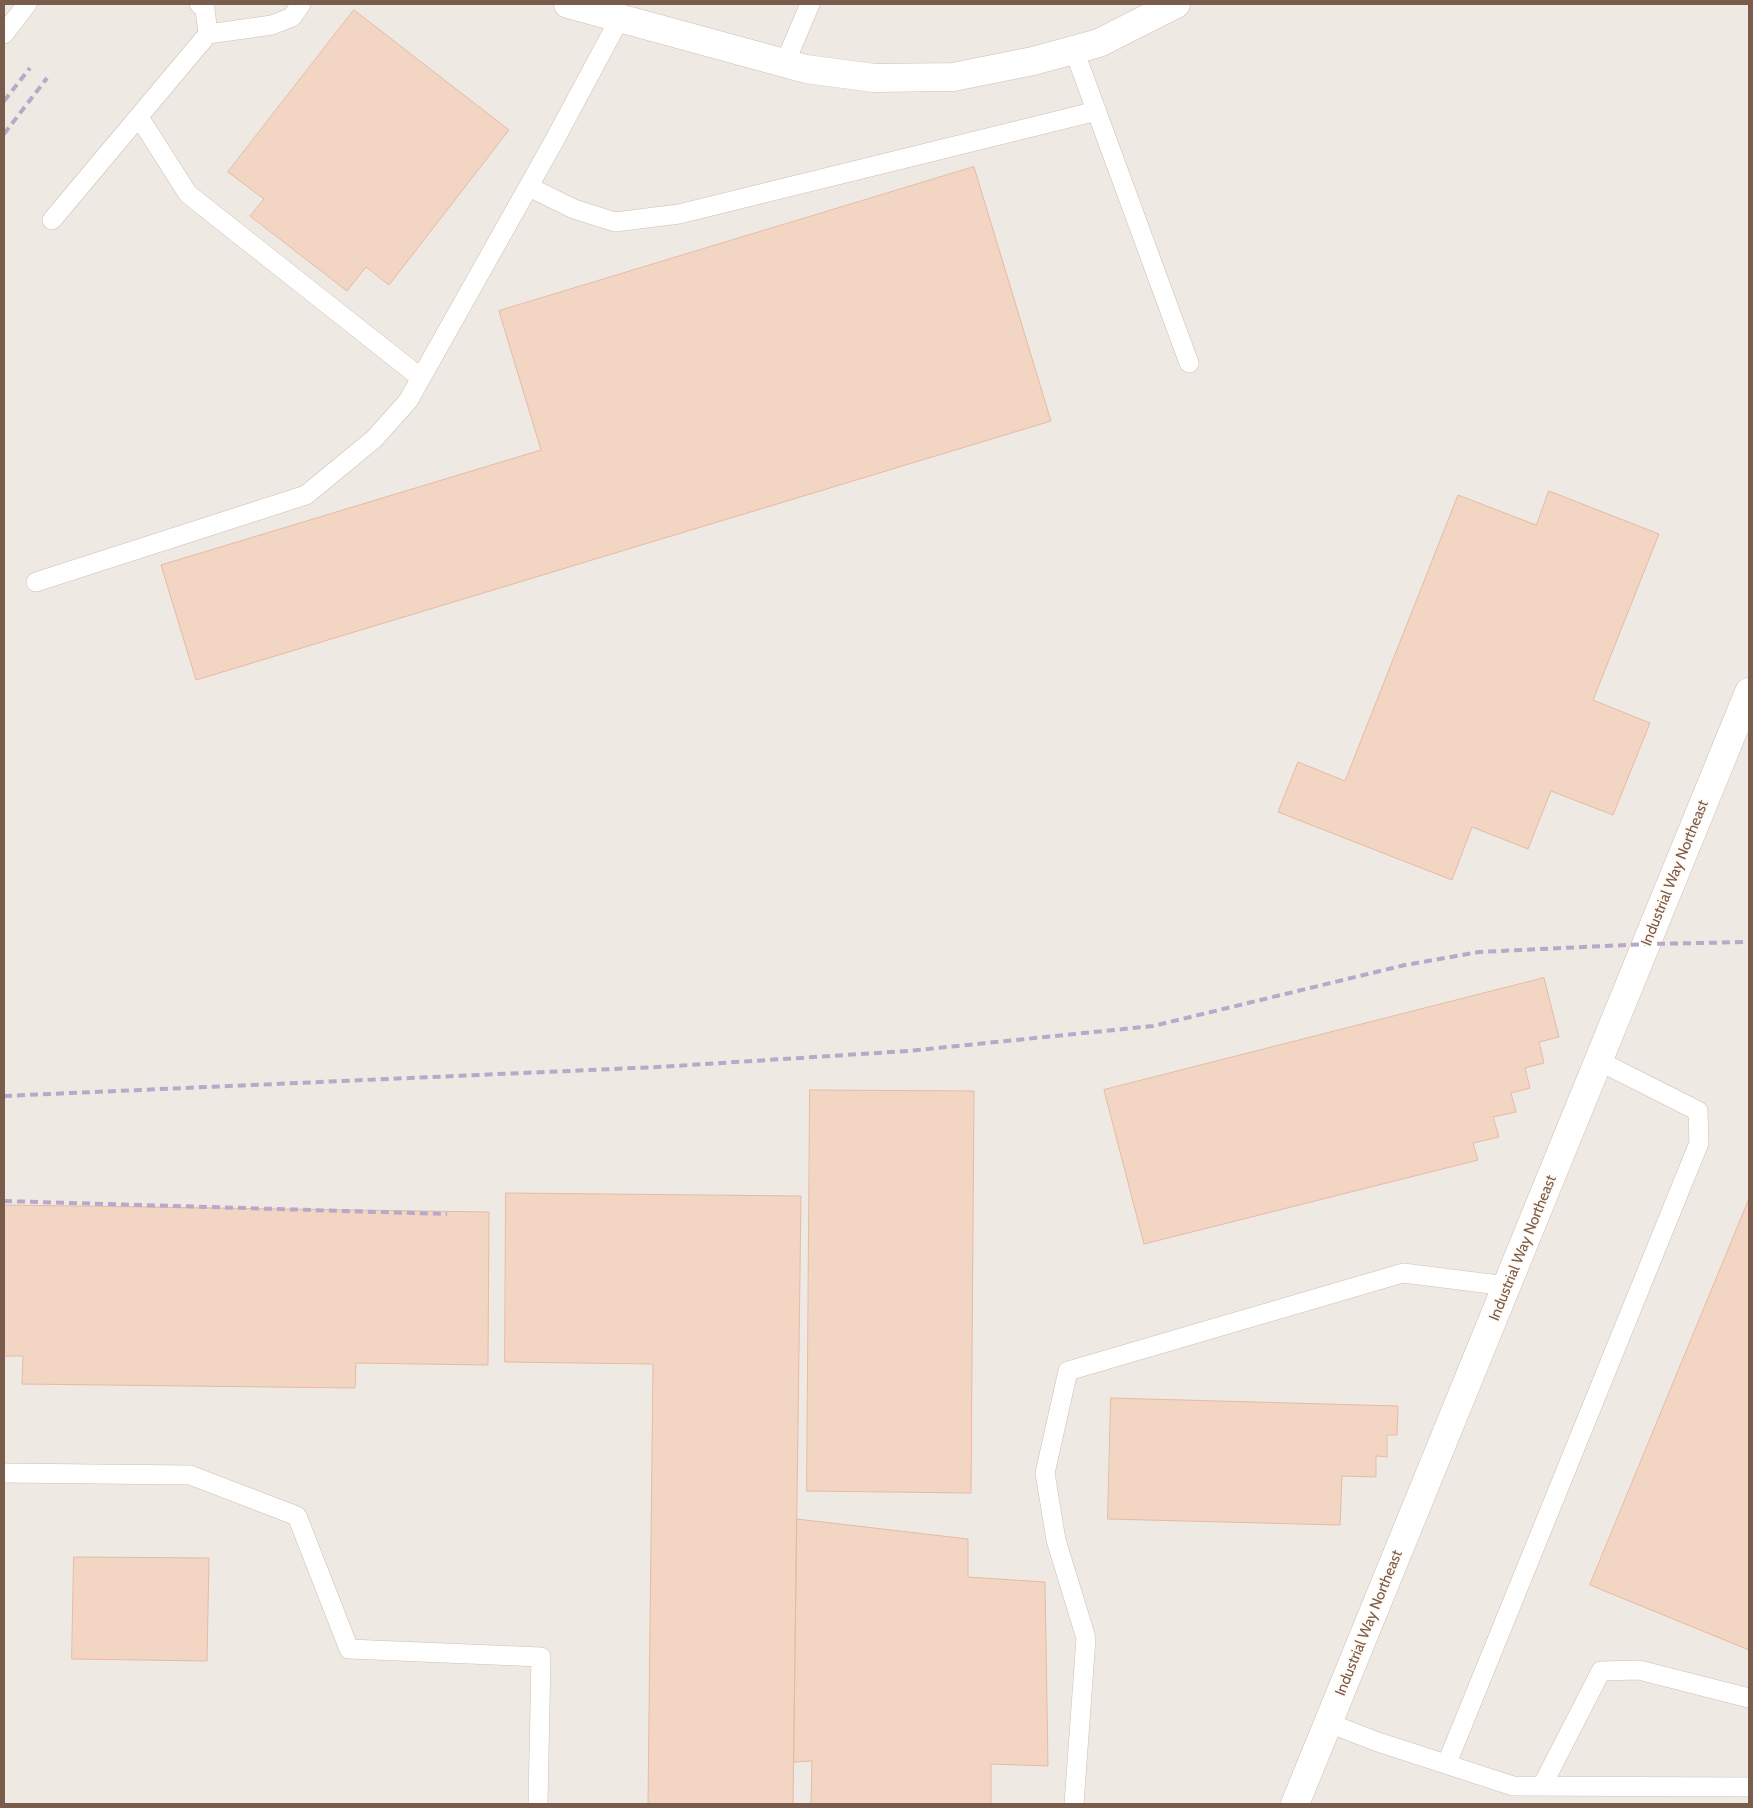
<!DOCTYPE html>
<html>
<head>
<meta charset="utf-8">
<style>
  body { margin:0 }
  #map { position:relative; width:1753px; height:1808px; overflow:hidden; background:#fdf6ec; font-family:Cabin,sans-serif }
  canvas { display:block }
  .frame { position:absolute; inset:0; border:5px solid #7a5c4d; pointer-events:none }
</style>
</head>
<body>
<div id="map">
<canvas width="1753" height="1808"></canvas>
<div class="frame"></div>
</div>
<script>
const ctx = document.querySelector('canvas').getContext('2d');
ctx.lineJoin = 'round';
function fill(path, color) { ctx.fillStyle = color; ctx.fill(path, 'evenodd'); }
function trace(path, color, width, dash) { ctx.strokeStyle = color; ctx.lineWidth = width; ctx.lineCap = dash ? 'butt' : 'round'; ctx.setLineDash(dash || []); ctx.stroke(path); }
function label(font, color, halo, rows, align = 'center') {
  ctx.font = font + ' Cabin,sans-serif'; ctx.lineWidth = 4; ctx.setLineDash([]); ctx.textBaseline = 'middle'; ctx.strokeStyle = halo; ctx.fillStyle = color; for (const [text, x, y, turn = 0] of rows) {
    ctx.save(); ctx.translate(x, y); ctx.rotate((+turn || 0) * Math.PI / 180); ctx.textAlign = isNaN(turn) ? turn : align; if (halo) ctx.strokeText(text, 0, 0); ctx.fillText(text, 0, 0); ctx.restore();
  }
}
fill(new Path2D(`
  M4,4h1745v1800h-1745z`), '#efe9e4');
const building = new Path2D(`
  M354,10l155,120 -120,155 -23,-18 -19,24 -97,-75 14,-17 -36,-27z
  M974,167l77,254 -855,259 -35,-115 380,-115 -42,-139z
  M1549,491l110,43 -66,166 57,23 -37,92 -62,-24 -23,58 -56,-22 -20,53 -174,-68 20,-50 47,19 113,-286 78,30z
  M1544,978l15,59 -20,5 5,21 -19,5 5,20 -19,5 5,19 -23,5 6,20 -26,6 5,17 -334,84 -40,-154z
  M810,1090l164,1 -3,402 -164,-2z
  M506,1193l295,3 -8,608h-145l5,-440 -148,-2z
  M1749,1199v451l-159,-65z
  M4,1205l485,7 -1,153 -132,-2 -1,25 -333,-4 1,-28h-19z
  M1111,1398l287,8 -1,29h-10v22l-11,-1v21l-34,-1 -2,49 -232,-6z
  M797,1519l171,20v38l77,5 3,184 -57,-2v40h-180l1,-43 -18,1z
  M74,1557l135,1 -2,103 -135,-2z`);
fill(building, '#f3d5c3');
trace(building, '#e6bba3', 1);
const service = new Path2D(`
  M4,34l23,-30
  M208,34l64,-9 20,-8 9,-13
  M1074,50l115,313
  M785,63l25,-59
  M139,117l49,77 233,184
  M529,187l45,22 41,13 64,-8 418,-103
  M52,220l156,-186 -3,-25 -6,-5
  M36,582l270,-87 68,-56 34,-38 145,-258 67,-125
  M4,1473l186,2 107,41 52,133 192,8 -3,147
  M1329,1723l46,18 138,45 236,1
  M1447,1763l252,-620 -1,-32 -99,-50
  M1542,1786l59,-115 38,-1 110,28
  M1074,1804l12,-166 -30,-98 -11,-67 23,-102 335,-98 104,13`);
const minor = new Path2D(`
  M1295,1804l454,-1112`);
const tertiary = new Path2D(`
  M568,4l238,65 68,9 79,-1 80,-16 66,-18 77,-39`);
trace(service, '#d1beb0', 20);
trace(minor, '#d1beb0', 29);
trace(tertiary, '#d1beb0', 29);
trace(service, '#fff', 19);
trace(minor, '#fff', 28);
trace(tertiary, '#fff', 28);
trace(new Path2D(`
  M4,101l26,-33
  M4,134l43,-56
  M4,1096l654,-29 250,-16 245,-25 252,-61 74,-13 168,-8 102,-2
  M4,1201l443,13`), '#b9a8c9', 4, [8, 5]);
label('15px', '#7a5c4d', '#fffaf3', [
  ["Industrial Way Northeast",1675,873,-68],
  ["Industrial Way Northeast",1523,1248,-68],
  ["Industrial Way Northeast",1369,1623,-68]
]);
</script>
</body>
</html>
